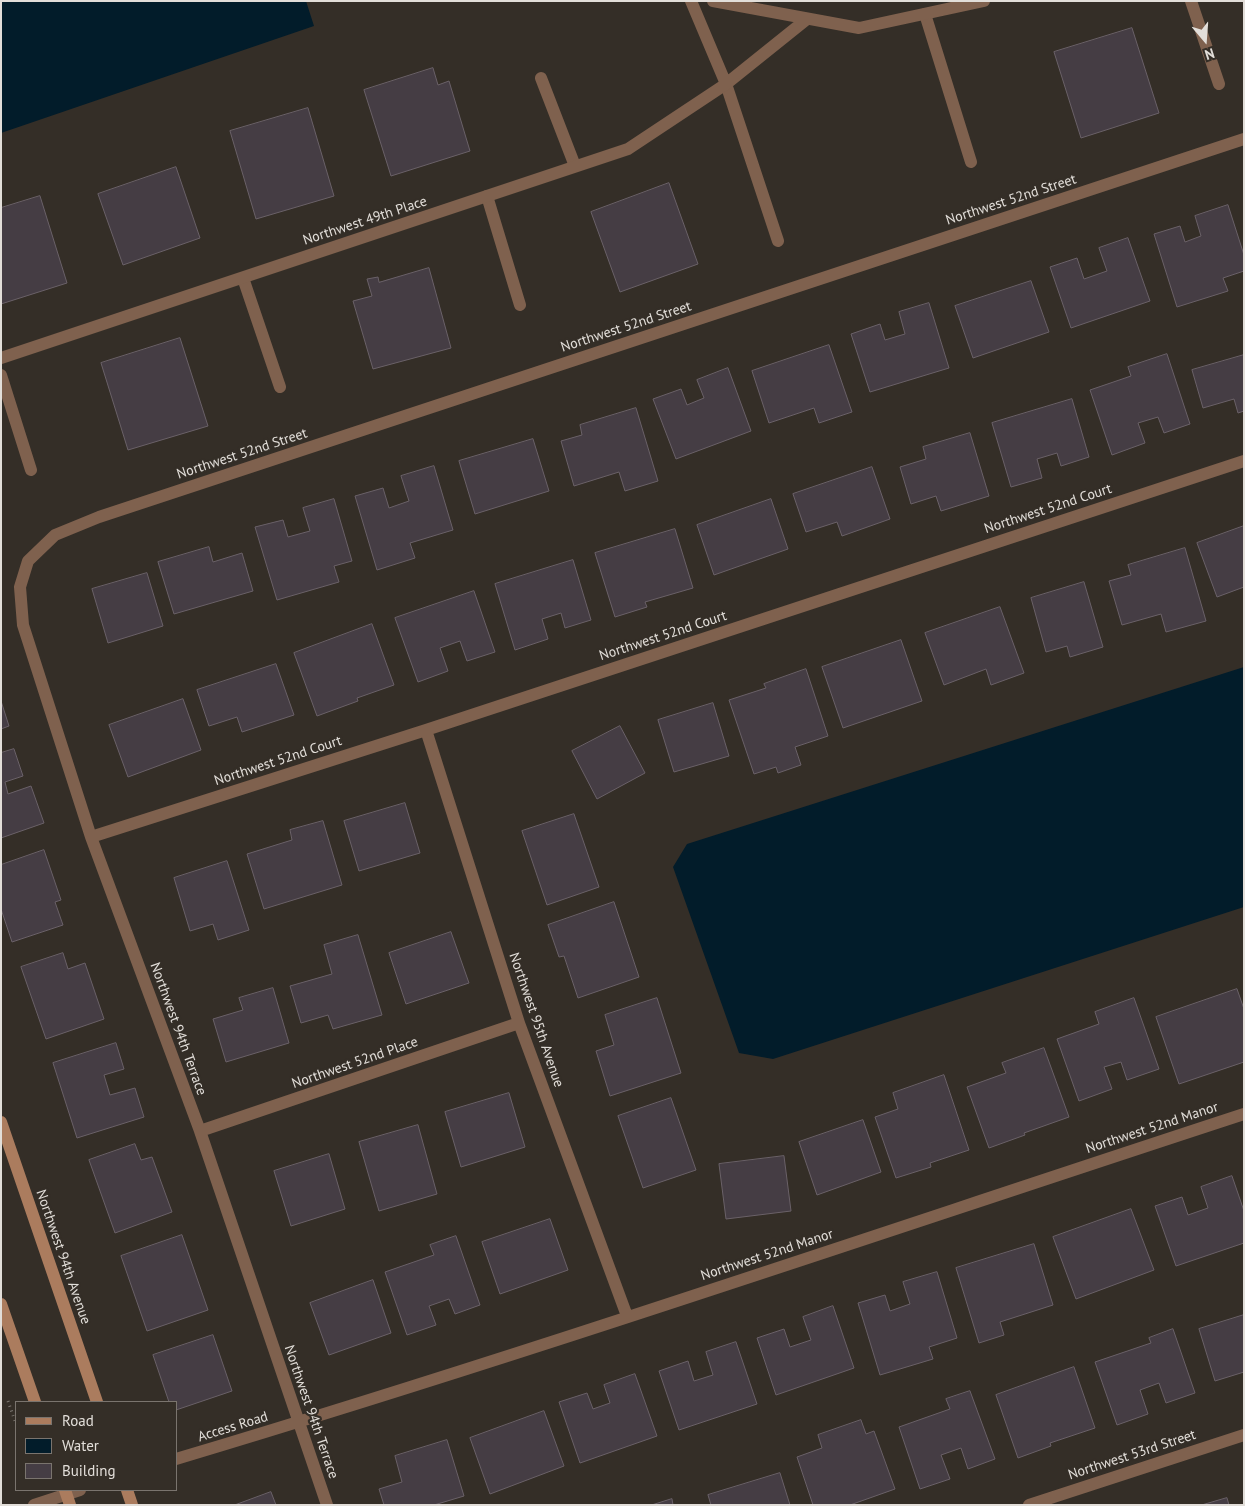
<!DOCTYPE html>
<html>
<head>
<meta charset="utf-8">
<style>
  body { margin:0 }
  #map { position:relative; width:1245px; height:1506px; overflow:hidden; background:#342e27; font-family:"PT Sans",sans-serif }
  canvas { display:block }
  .frame { position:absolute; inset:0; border:2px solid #e2ded9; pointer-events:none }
  .legend { position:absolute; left:15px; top:1401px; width:162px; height:90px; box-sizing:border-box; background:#342e27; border:1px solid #7a746e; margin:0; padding:6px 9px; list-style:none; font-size:15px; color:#e2ded9 }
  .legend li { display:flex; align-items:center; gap:10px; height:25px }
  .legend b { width:25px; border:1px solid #7a746e }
  .north { position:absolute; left:1180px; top:15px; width:50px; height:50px; -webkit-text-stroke:4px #342e27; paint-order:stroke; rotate:162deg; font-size:14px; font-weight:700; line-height:20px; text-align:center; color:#e2ded9 }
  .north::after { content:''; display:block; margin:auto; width:18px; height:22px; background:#e2ded9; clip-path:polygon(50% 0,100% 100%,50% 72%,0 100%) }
</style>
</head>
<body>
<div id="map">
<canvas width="1245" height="1506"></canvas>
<div class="frame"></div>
<ul class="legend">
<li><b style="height:6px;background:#ab7c5e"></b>Road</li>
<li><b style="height:14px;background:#021c2a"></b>Water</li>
<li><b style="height:14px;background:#453d44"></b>Building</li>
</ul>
<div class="north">N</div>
</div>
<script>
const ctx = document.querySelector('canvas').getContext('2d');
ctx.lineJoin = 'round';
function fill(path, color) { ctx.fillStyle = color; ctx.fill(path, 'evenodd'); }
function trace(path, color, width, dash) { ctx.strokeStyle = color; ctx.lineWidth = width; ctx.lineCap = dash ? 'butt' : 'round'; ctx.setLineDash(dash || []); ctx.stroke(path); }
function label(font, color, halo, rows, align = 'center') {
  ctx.font = font + ' "PT Sans",sans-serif'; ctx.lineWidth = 4.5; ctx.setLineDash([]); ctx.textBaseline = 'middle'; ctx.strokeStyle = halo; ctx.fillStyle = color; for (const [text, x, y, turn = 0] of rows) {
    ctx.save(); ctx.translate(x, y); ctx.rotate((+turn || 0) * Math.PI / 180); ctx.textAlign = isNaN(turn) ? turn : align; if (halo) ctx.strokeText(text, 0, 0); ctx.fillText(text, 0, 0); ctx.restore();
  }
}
fill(new Path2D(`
  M1,1h305l8,25 -313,107z
  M1244,667v240l-471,152 -34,-6 -66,-186 14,-23z`), '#021c2a');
const building = new Path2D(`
  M1132,28l27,85 -78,25 -27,-86z
  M433,68l5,17 11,-4 21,70 -79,25 -27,-86z
  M308,108l26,88 -78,23 -26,-88z
  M176,167l24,71 -77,27 -25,-71z
  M669,183l29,81 -78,28 -29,-80z
  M40,196l27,87 -66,21v-96z
  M1228,205l16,50v16l-21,7 5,13 -51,16 -23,-73 26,-8 5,16 16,-6 -6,-20z
  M1128,238l22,63 -79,27 -21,-61 27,-9 7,21 23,-8 -8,-23z
  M429,268l22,80 -78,21 -20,-68 19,-5 -5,-17 11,-2 1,5z
  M1031,281l18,51 -76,26 -18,-52z
  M929,303l20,65 -79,24 -19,-58 29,-10 5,16 20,-6 -6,-22z
  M180,338l28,88 -80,24 -27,-87z
  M829,345l23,67 -33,11 -5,-15 -45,15 -17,-52z
  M1167,354l23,70 -26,9 -6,-16 -20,6 7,20 -33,12 -22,-65 41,-14 -3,-9z
  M1244,355v56l-6,2 -4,-14 -31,9 -11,-38z
  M728,368l23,63 -75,28 -23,-60 28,-10 6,16 17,-7 -7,-18z
  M1072,399l17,58 -28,9 -4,-13 -20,6 5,19 -31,9 -19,-64z
  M636,408l22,73 -33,10 -6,-19 -45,14 -13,-45 21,-6 -2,-10z
  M970,433l19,63 -48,15 -5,-15 -25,8 -11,-37 26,-8 -3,-12z
  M533,439l16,52 -74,23 -16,-53z
  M434,466l19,64 -43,13 5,15 -38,12 -22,-74 28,-8 6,20 20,-7 -8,-25z
  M872,467l18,52 -48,17 -5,-14 -31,10 -13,-38z
  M334,499l18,62 -18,5 5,16 -62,18 -22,-73 28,-7 5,17 22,-6 -7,-23z
  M771,499l17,50 -74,26 -17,-50z
  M1244,526v61l-27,10 -20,-54z
  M675,529l18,59 -48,14 2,5 -32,10 -20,-64z
  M209,547l4,15 29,-9 11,38 -79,23 -16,-52z
  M1185,548l21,73 -40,11 -5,-18 -39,11 -13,-44 22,-6 -3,-10z
  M573,560l18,60 -26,8 -4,-15 -19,6 6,20 -33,11 -20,-66z
  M147,573l16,53 -55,17 -16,-54z
  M1084,582l19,65 -33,10 -3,-11 -21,6 -15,-54z
  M474,591l21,61 -28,9 -7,-20 -20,7 8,23 -30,11 -23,-64z
  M1000,607l24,66 -33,12 -5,-16 -42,16 -19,-52z
  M372,624l22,61 -37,13 1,3 -41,15 -23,-63z
  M901,640l21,61 -79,27 -21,-61z
  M276,664l18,51 -52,17 -5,-15 -28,9 -12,-36z
  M806,669l22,67 -33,11 6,18 -23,8 -2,-6 -22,7 -25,-74 37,-12 -2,-4z
  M183,699l18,51 -73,27 -19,-52z
  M1,701l8,25 -8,3z
  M713,703l16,53 -55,16 -16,-52z
  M620,726l25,47 -48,26 -25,-48z
  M14,749l9,27 -18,6 3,12 23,-8 13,37 -43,15v-85z
  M405,803l15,50 -61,18 -15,-50z
  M574,814l25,73 -52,18 -25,-74z
  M323,821l19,64 -78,24 -17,-55 45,-14 -2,-10z
  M44,850l17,50 -6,2 8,23 -51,17 -11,-33v-44z
  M227,861l22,69 -31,10 -5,-16 -23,7 -16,-53z
  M614,902l25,75 -61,21 -14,-42 -5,1 -11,-32z
  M451,932l18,51 -63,21 -17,-51z
  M358,935l24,80 -49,14 -5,-14 -27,8 -11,-37 42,-12 -8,-29z
  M63,953l5,16 17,-6 19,56 -58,20 -25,-72z
  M273,988l16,55 -63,19 -13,-43 30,-9 -4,-12z
  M1237,989l7,20v53l-65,22 -23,-67z
  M657,998l24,75 -71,23 -14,-45 18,-6 -9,-30z
  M1134,998l25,71 -32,11 -6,-18 -17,5 8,22 -33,12 -22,-62 42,-15 -4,-12z
  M116,1043l8,26 -20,6 6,20 25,-7 9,29 -67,21 -24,-75z
  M1044,1048l25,69 -45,16 1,2 -36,13 -22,-61 39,-14 -4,-10z
  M944,1075l25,75 -39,13 1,4 -35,11 -21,-61 23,-8 -5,-16z
  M509,1093l16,54 -64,20 -16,-55z
  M671,1098l25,72 -53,18 -25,-72z
  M863,1120l18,52 -64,23 -18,-53z
  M418,1125l19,69 -58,17 -20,-69z
  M135,1144l6,16 11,-3 20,55 -57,21 -26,-73z
  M329,1154l16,55 -54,17 -17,-55z
  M784,1156l7,55 -65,8 -7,-55z
  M1232,1176l12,35v32l-68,23 -21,-60 27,-9 6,18 20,-7 -7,-21z
  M1131,1209l23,61 -78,29 -23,-62z
  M550,1219l18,51 -68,24 -18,-52z
  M182,1235l26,75 -61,21 -26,-75z
  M456,1236l24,69 -25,9 -6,-15 -20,7 7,19 -29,10 -22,-63 49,-17 -4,-10z
  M1034,1244l19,61 -53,17 4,13 -25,8 -23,-75z
  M937,1272l20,66 -28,9 4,12 -53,16 -22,-72 27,-8 5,16 20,-7 -7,-22z
  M373,1280l18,53 -62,22 -19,-52z
  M833,1306l21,62 -78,27 -19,-57 27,-9 6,18 21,-7 -8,-23z
  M1244,1315v57l-29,9 -16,-52z
  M1173,1329l22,64 -29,10 -7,-20 -19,7 8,24 -31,11 -22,-63 56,-19 -2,-5z
  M213,1335l19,56 -56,19v-8h-7l-16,-47z
  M736,1342l21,62 -78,26 -20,-59 29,-10 6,20 19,-6 -7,-23z
  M1074,1367l21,61 -45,15 1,3 -33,12 -22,-63z
  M635,1374l22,62 -77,27 -21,-61 28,-9 6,16 17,-6 -6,-18z
  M970,1391l25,68 -27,10 -7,-21 -20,7 9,24 -30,10 -21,-62 51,-18 -4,-10z
  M544,1411l20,55 -74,28 -20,-56z
  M861,1420l5,14 8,-3 21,58 -45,16h-37l-16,-48 25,-9 -4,-13z
  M447,1440l17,56 -30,9h-50l-5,-16 23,-7 -7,-26z
  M780,1473l10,32h-79l-3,-10z
  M271,1492l5,13h-41z
  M1227,1498l2,7h-27z
  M672,1499l1,6h-21z`);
fill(building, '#453d44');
trace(building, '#6a6168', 1);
trace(new Path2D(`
  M8,1401l8,23`), '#7c7771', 3, [1, 4]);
trace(new Path2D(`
  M1191,1l28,83
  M925,14l46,148
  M541,78l34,88
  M726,84l52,157
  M487,196l33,109
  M243,278l37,109
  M1,375l30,95`), '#7f614e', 12);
trace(new Path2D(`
  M713,1l146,27 125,-27
  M726,84l81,-65
  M1,358l627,-209 98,-65 -35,-83
  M426,730l93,293 108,293
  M91,837l335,-107 818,-269
  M200,1131l319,-108
  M176,1459c358,-107 713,-229 1068,-345
  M34,1505l46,-15
  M327,1505l-127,-374 -109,-294 -68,-212 -3,-38 8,-26 27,-26 44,-18 1145,-378
  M1029,1505l215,-70`), '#7f614e', 12);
trace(new Path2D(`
  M1,1122l96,280
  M1,1304l34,98
  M65,1490l5,15
  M127,1490l5,15`), '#ab7c5e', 12);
label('14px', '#e2ded9', '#342e27', [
  ["Northwest 52nd Street",1011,200,-18],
  ["Northwest 49th Place",365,221,-18],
  ["Northwest 52nd Street",626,327,-18],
  ["Northwest 52nd Street",242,454,-18],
  ["Northwest 52nd Court",1048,509,-18],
  ["Northwest 52nd Court",663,636,-18],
  ["Northwest 52nd Court",278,761,-18],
  ["Northwest 95th Avenue",536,1020,71],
  ["Northwest 94th Terrace",178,1029,70],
  ["Northwest 52nd Place",355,1063,-19],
  ["Northwest 52nd Manor",1152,1128,-18],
  ["Northwest 52nd Manor",767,1255,-18],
  ["Northwest 94th Avenue",63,1257,71],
  ["Northwest 94th Terrace",311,1412,71],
  ["Access Road",233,1427,-17],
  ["Northwest 53rd Street",1132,1455,-18]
]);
</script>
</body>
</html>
